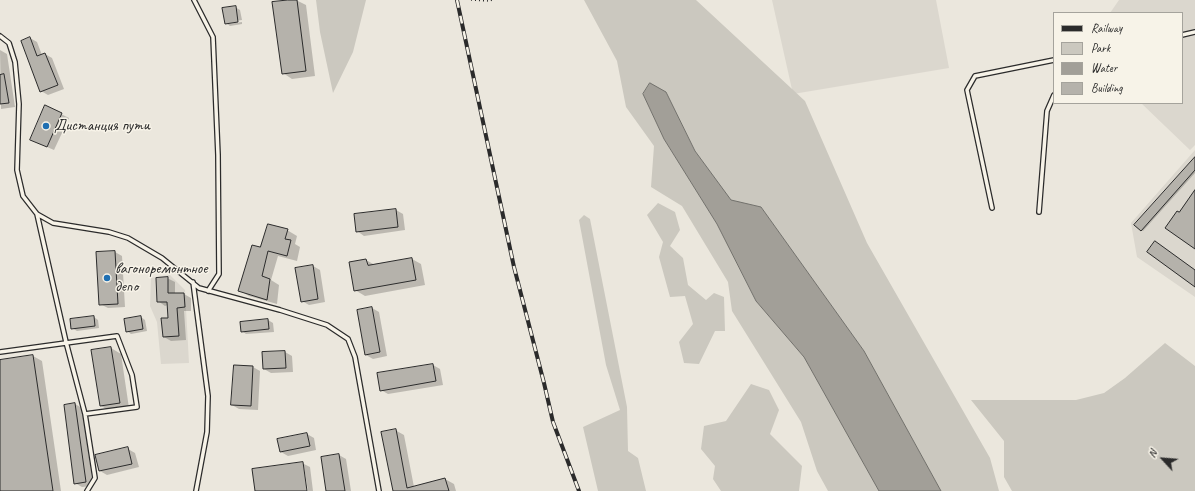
<!DOCTYPE html>
<html>
<head>
<meta charset="utf-8">
<style>
  body { margin:0 }
  #map { position:relative; width:1195px; height:491px; overflow:hidden; background:#ebe7dd; font-family:Caveat,sans-serif }
  canvas { display:block }
  .legend { position:absolute; left:1053px; top:12px; width:130px; height:92px; box-sizing:border-box; background:#f7f3e8; border:1px solid #a5a39c; margin:0; padding:5px 7px; list-style:none; font-size:12px; color:#2b2b2b }
  .legend li { display:flex; align-items:center; gap:8px; height:20px }
  .legend b { width:20px; border:1px solid #a5a39c }
  .north { position:absolute; left:1143px; top:439px; width:40px; height:40px; -webkit-text-stroke:3px #f7f3e8; paint-order:stroke; rotate:296deg; font-size:11px; font-weight:700; line-height:16px; text-align:center; color:#2b2b2b }
  .north::after { content:''; display:block; margin:auto; width:14px; height:18px; background:#2b2b2b; clip-path:polygon(50% 0,100% 100%,50% 72%,0 100%) }
</style>
</head>
<body>
<div id="map">
<canvas width="1195" height="491"></canvas>
<ul class="legend">
<li><b style="height:5px;background:#2b2b2b"></b>Railway</li>
<li><b style="height:11px;background:#cbc8bf"></b>Park</li>
<li><b style="height:11px;background:#a29f98"></b>Water</li>
<li><b style="height:11px;background:#b5b2ab"></b>Building</li>
</ul>
<div class="north">N</div>
</div>
<script>
const ctx = document.querySelector('canvas').getContext('2d');
ctx.lineJoin = 'round';
function fill(path, color) { ctx.fillStyle = color; ctx.fill(path, 'evenodd'); }
function trace(path, color, width, dash) { ctx.strokeStyle = color; ctx.lineWidth = width; ctx.lineCap = dash ? 'butt' : 'round'; ctx.setLineDash(dash || []); ctx.stroke(path); }
function label(font, color, halo, rows, align = 'center') {
  ctx.font = font + ' Caveat,sans-serif'; ctx.lineWidth = 3; ctx.setLineDash([]); ctx.textBaseline = 'middle'; ctx.strokeStyle = halo; ctx.fillStyle = color; for (const [text, x, y, turn = 0] of rows) {
    ctx.save(); ctx.translate(x, y); ctx.rotate((+turn || 0) * Math.PI / 180); ctx.textAlign = isNaN(turn) ? turn : align; if (halo) ctx.strokeText(text, 0, 0); ctx.fillText(text, 0, 0); ctx.restore();
  }
}
fill(new Path2D(`
  M772,0h164l13,68 -156,26z
  M1119,0h76v145l-5,5 -49,-47h41v-90h-72z
  M1195,150v147l-58,-40 -6,-34z
  M170,275l15,15 4,73 -28,1 -4,-42 -7,-16 1,-28z`), '#dbd7ce');
fill(new Path2D(`
  M316,0h50l-13,52 -20,41 -13,-61z
  M584,0h112l109,101 62,142 123,215 9,33h-58l-77,-140 -103,-144 -30,-6 -36,-50 -29,-59 -23,2 21,45 53,85 39,77 48,56 75,134h-51l-11,-20 -16,-49 -69,-111 -4,-29 -46,-76 -31,-19 3,-41 -28,-39 -9,-46z
  M658,203l17,9 5,18 -10,16 13,12 5,27 18,15 8,-7 10,4 1,34h-10l-16,33 -15,-1 -5,-21 14,-18 -8,-28 -15,1 -11,-40 4,-15 -16,-27z
  M584,215l6,4 37,188 1,44 10,7 8,33h-48l-15,-64 37,-17 -14,-45 -27,-145z
  M1165,343l30,23v125h-183l-8,-14v-36l-33,-41h105l28,-7 21,-15z
  M751,384l18,6 10,20 -9,24 32,32 -3,25h-78l-8,-12 2,-13 -14,-17 3,-23 22,-5z`), '#cbc8bf');
const water = new Path2D(`
  M650,83l16,9 29,59 36,49 30,7 103,144 77,140h-62l-75,-134 -48,-56 -39,-77 -53,-85 -21,-45z`);
fill(water, '#a29f98');
trace(water, '#72716c', 1);
fill(new Path2D(`
  M296,0l10,5 9,71 -23,3 -9,-6z
  M235,7l5,3 2,10 -14,2v2l14,-2v2l-12,2 -4,-3z
  M30,38l7,4 5,13 3,-1 7,4 12,31 -16,6 -7,-4z
  M0,50l7,4 8,53 -14,2z
  M61,114l8,4 -15,32 -16,-7z
  M1195,158v15l-52,58 -2,-1z
  M396,210l7,4 2,16 -41,6 -7,-5z
  M287,230l10,6 -2,8 5,3 -3,14 -19,-5 -7,24 8,5 -2,19 -28,-8 -10,-6 21,-42z
  M115,252l7,4 3,51 -17,1 -8,-4z
  M412,259l9,5 4,21 -60,11 -10,-6 11,-30 9,5z
  M313,266l7,4 5,32 -16,3 -7,-4z
  M167,278l8,4v12h9l7,4v13h-7l2,29 -15,1 -7,-4 5,-18 -1,-14 -3,1 -7,-5z
  M372,308l7,4 8,44 -14,3 -7,-4z
  M94,317l4,3 1,8 -22,3 -5,-3z
  M141,317l4,3 2,11 -16,3 -4,-3z
  M268,320l5,3 1,9 -28,2 -4,-3 -1,-9z
  M111,348l10,6 8,54 -19,3 -9,-5z
  M285,352l7,4 1,16 -22,1 -7,-4z
  M33,356l9,5 19,130h-61v-130z
  M433,365l7,4 3,16 -55,9 -7,-4z
  M235,366l18,1 7,4 -2,39 -19,-1 -7,-4z
  M75,404l7,4 11,78 -11,1 -7,-4z
  M395,430l9,5 10,52 31,-8 9,5 2,7h-62z
  M307,434l7,4 2,12 -28,6 -7,-4z
  M128,449l7,4 4,14 -32,8 -7,-4z
  M339,455l7,4 5,32h-24l-5,-33z
  M302,463l8,4 3,24h-5l-4,-24h-2l4,24h-50z`), '#0003');
const building = new Path2D(`
  M288,0h9l9,71 -24,3 -10,-72z
  M236,6l2,16 -13,2 -3,-16z
  M30,37l7,19 8,-3 13,32 -18,7 -19,-51z
  M4,74l5,29 -9,1v-29z
  M45,105l17,8 -15,34 -17,-7z
  M1195,157v13l-54,61 -7,-6z
  M1195,190v59l-30,-21 12,-17 2,1z
  M396,209l2,18 -42,5 -2,-18z
  M268,224l20,5 -3,10 6,1 -4,16 -19,-5 -6,25 8,3 -3,21 -29,-9 14,-46 8,2z
  M1155,241l40,29v17l-48,-35z
  M115,251l3,53 -19,1 -3,-53z
  M412,258l4,22 -62,11 -5,-29 17,-3 2,6z
  M313,265l5,34 -17,3 -6,-34z
  M168,277v16h16l1,14 -8,1 2,28 -16,1 -2,-19h7l-1,-16h-10l-1,-24z
  M372,307l8,45 -15,3 -8,-45z
  M94,316l1,10 -24,3 -1,-10z
  M141,316l2,13 -17,3 -2,-13z
  M268,319l1,10 -28,3 -1,-10z
  M111,347l9,56 -20,3 -9,-56z
  M285,351l1,17 -23,1 -1,-17z
  M33,355l20,136h-53v-131z
  M433,364l3,17 -56,10 -3,-18z
  M234,365l19,1 -2,40 -20,-1z
  M75,403l11,79 -12,2 -10,-79z
  M396,429l11,59 38,-10 4,13h-56l-12,-59z
  M307,433l3,13 -30,6 -3,-13z
  M128,447l4,17 -33,7 -4,-16z
  M339,454l6,37h-19l-5,-34z
  M303,462l4,29h-52l-3,-22z`);
fill(building, '#b5b2ab');
trace(building, '#2b2b2b', 1);
const service = new Path2D(`
  M194,0l19,37 5,118 1,119 -11,17
  M1182,35l13,-3
  M0,36l9,7 6,19 4,42 -2,66 6,26 14,18 16,9 56,9 19,6 34,20 37,30 81,22 47,15 21,14 7,18 24,134
  M992,208l-25,-118 8,-14 79,-16
  M1039,212l8,-101 7,-16
  M37,214l29,128 19,72 10,64 -8,13
  M193,282l15,114 -1,36 -11,59
  M0,352l117,-16 15,39 5,32 -52,7`);
trace(service, '#2b2b2b', 6);
trace(new Path2D(`
  M471,0l19,1 2,-1`), '#2b2b2b', 1.5, [1, 3]);
trace(service, '#f7f3e8', 3.5);
const rail = new Path2D(`
  M457,0l57,267 30,116 9,39 26,69`);
trace(rail, '#2b2b2b', 4);
trace(rail, '#f7f3e8', 2.5, [8]);
for (const [x, y, r, color] of [
  [46,126,4,"#1f6fb2"],
  [107,278,4,"#1f6fb2"]
]) { const dot = new Path2D(); dot.arc(x, y, r, 0, 2 * Math.PI); ctx.fillStyle = color; ctx.fill(dot); trace(dot, '#f7f3e8', 1.5); }
label('16px', '#2b2b2b', '#f7f3e8', [
  ["Дистанция пути",54,126],
  ["вагоноремонтное",115,269],
  ["депо",115,287]
], 'left');
</script>
</body>
</html>
